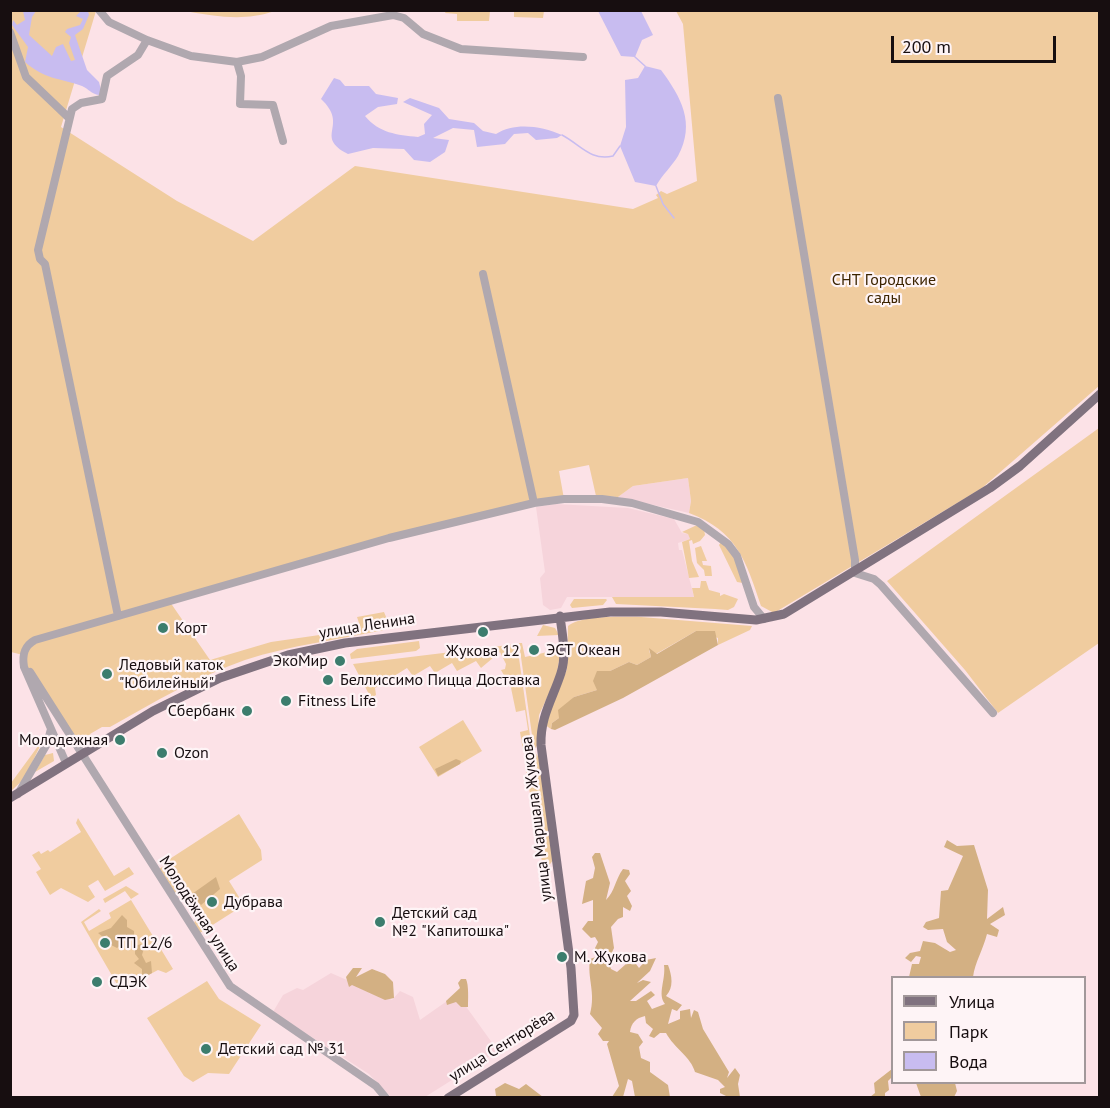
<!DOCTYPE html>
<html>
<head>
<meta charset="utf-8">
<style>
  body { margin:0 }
  #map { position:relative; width:1110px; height:1108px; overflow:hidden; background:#fce2e7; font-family:"PT Sans",sans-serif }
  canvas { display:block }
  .frame { position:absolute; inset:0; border:12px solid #170e10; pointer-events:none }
  .legend { position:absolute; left:891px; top:976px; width:195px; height:108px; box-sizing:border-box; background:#fef4f6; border:2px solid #a2989a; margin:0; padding:8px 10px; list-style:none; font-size:18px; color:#170e10 }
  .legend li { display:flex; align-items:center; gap:12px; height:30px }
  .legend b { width:30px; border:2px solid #a2989a }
  .scale { position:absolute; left:891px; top:36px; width:165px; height:27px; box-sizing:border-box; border:3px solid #170e10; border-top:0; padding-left:8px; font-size:18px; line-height:21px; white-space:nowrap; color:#170e10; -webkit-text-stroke:4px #fef4f6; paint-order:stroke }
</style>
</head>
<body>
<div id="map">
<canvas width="1110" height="1108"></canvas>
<div class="frame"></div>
<ul class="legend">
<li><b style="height:8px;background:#80727f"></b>Улица</li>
<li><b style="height:16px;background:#f0cc9f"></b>Парк</li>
<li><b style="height:16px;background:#c8bcf0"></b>Вода</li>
</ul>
<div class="scale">200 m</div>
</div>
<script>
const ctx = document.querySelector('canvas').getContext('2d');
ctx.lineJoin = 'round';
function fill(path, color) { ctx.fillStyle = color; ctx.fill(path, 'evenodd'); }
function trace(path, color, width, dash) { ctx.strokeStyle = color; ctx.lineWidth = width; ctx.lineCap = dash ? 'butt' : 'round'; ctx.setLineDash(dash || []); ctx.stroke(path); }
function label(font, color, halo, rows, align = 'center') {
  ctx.font = font + ' "PT Sans",sans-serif'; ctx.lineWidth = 4.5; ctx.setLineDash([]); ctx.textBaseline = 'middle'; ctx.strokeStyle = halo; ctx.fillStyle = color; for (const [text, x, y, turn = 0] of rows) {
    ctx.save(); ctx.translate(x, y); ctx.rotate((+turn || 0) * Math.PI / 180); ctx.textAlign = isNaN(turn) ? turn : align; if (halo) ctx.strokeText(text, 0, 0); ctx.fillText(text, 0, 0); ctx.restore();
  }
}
fill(new Path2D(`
  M688,478l3,23 -2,12 -71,-16 15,-11z
  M556,504l72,4 46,11 8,14 6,1 2,5 -12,4 1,7h3l12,47h-127l-6,11 -11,2 -7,-5 -3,-27 5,-6 -9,-65z
  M331,973l61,27 8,-9 13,6 7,23 37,-26 41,57 -73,46h-34l-22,-23 -96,-62 10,-17 14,-7 6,2z`), '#f6d4db');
fill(new Path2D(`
  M11,11h85l-35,116 116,74 76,40 102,-75 278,43 25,-11 -2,-3 5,-4 6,3 30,-13 -14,-157 -7,-13h423v375l-117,102 -208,125 -13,-7c-15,-45 -24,-75 -72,-93l2,-12 -3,-23 -55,8 -15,11 -22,-1 -7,-31 -30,6 5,28 -104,22 -290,81 40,58 61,-18 90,-13 -4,-12 27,-5 5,12 -5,6c-47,10 -93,15 -139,30 -48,17 -91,42 -135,67h-8l-12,7 2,3 -13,10 -56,-87v-5l-12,-3z
  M183,11l92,-1v1c-34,11 -57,5 -92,0z
  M446,11v-1l44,1 -1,10h-32v-7l-12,-1z
  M514,11h30l-1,7 -29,-1z
  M1099,428v215l-101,70 -33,-43 -78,-89z
  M697,525l7,4 1,6 -5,6 -7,3 -1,-4 -3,1 3,20 7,16 -10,1 -7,-36 8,-3 -2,-5 -6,-2z
  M721,542l12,12 10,29 -6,-1 -18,-37z
  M701,546l6,15h-5l1,4 8,1 1,10h-7l-1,-6 -7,-7 -2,-15z
  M701,581h5l3,9 11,3v3l4,-2 14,5 -4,8 -6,3 -13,-1 -99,-5 -4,-7h82l-2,-9h8z
  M574,599h32l1,1 -4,5 -31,3 -2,-3z
  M641,617l111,9 -2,4 -32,15v-7l-22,-7 -40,23 -7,-4 2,7 -14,8 -8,-3 -19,9h-12l-1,19 -23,7 -15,21 -7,5 -1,6 -6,-4 22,-56 1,-43c14,-11 54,-9 73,-9z
  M543,625l12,3 4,7 -22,1z
  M419,641l1,7 -4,3 -65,8 -1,-5 7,-5z
  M519,643h3l3,14 36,-8 -5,29 -17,37 -2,31 -3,3z
  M517,644l15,106 -4,2 -5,-2 -3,-18 8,-2 -3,-20 -9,2 -5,-24 -10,-18 4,-1 1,-5 -6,-12 -19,16 -5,-7 -19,10 -5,-8 -17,10 -5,-7 -17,10 -6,-8 -32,20 1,7 -5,3 -18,-34z
  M463,720l19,31 -44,26 -19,-30z
  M44,738l-20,41 -13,12v-8z
  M53,753l1,8 -19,11 10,-17z
  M535,753l4,4 14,103 -5,7 -6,-5 -17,-97 1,-7z
  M239,814l22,36 1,10 -33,21 15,24 -44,28 -6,-10 2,-4 -17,-26h-5l-15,-24 8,-5 -2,-2z
  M78,818l36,58 15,-9 5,7 -29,17 -7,-11 -10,6 7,11 -7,5 -27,-14 -11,7 -14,-23 5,-3 -9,-14 7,-4 2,3 7,-4 2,2 31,-20 -5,-9z
  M126,886l13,8 -8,5 -6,-8 -20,12 -2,-4z
  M131,900l42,69 -7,4 -8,-3 -34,18 -6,-2 -37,-64 18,-13 2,2 -17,11 5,9 22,-13 -2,-5z
  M207,981l12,18 42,26 -32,49 -21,-1 -15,9 -9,-6 -37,-58z`), '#f0cc9f');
fill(new Path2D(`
  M696,631h19l3,14 -95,53 -68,32 -4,-1 1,-6 7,-5 -1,-8 16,-13 23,-7 -4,-9 4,-10h13l19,-9 8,3 14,-8 -2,-9 8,6z
  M456,759l5,2 -1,3 -22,12 -3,-7z
  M947,840l10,6 17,-1 14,45 -1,29 16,-12 2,8 -15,9 9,6 -2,7 -10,-3c-4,16 -12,28 -14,43h-64l3,-13h7l2,-7 -5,-1 -5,6 -6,-4 5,-5 10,-2 3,-10 12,2 15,9 6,-2 -9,-8 -4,-13 -15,1 -5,-3 3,-5 13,-4 2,-27 7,-1 15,-34 -19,-9z
  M595,853h5l10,30 -4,17c9,-9 9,-20 17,-31l6,1 1,4 -5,7 6,10 -4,5 5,10 -2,5 -7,-4v10l-5,2 -7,8 3,21 -6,13 3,8 6,3 9,-8h10l3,4 7,-8 10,-2 -6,13 -13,12 6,-3 8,2 -21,19h6l15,-10 4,4 -8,6 5,8 13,-5c-8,-10 1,-24 -1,-39h4c4,11 6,22 -2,31l16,9 -5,6 -5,-2 -4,15 12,-5v-8l10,-2 1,9 3,-8 4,2 5,17 26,43 -2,6 8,-10 5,7 -2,9 2,13h-12l-8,-4v-4l5,-2 -7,-7 -23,-8c-4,-15 -21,-24 -29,-39h-6l-6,5 -5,-2 4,-7 -7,-6 -1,-7c-9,2 -14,7 -15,16l8,2 5,8 -4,5 2,11 9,4v10l18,13 2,12h-35l-3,-16 -4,-2 -5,18h-11l7,-11 -12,-42 2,-3h-6l-5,-7 4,-6 -12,-14c6,-22 -3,-35 0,-55l6,-2 -1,-9 3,-6 -3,-5 -4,1 -9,-9 6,-8h5v-21l-11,4 4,-23 7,-3 2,-10 -3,-11z
  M216,877l4,12 -19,16 -9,-11z
  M122,915l5,5v7l7,4v10l-12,-4v7l-5,4 -6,-3 -4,-10 -4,2 -5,-4 13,-5z
  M141,944l3,4 -2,7 4,8 5,-2 1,12 -13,7 -1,-5 4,-1v-5l-8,-6 5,-4 -4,-5v-8z
  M353,968h9l-6,9 16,-8 13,5 8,8 1,16 -9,2 -33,-15 -3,2 -3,-10z
  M461,979h5c3,6 2,21 2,28h-7l-5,-5 -9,3 -1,-4 14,-13 -2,-5z
  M892,1069v8l-4,4 1,9 -4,3v4h-15l5,-4 -1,-10z
  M505,1083l14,6 7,-5 17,13h-52l5,-1 -1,-7z
  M916,1083h39l2,8 -3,6h-33z`), '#d3b083');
fill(new Path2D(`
  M23,11h13l-4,6 -3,18 23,21 4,-9 7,-3 8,17 4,-1 -6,-17 2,-6 -6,-5 2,-3 13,-4 3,-6 -7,-3 5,-5h7l1,4 -6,14 -8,6 12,35 12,12 2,8 -2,5c-8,-1 -10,-6 -17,-9 -23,-8 -38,-7 -57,-24l3,-15 -16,-22 1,-5 4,5 8,-5z
  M598,11h43l12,24 -11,5 -7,17 -14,-1z
  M645,66l16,4c20,27 35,53 17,86 -6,10 -16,19 -22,30l-21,-4 -15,-36 6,-19 -1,-47 13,-2z
  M334,78l6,2 5,6h24l7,8 22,4 -1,6 -19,3 -13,9c14,17 32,19 53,21l7,-3 -1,-10 8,-9 -29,-13 7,-4 29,10 10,11 25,4 9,8 13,3c19,-12 45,-8 66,1l-5,3 -21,2 -8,-7 -14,1 -9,10 -28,3 -3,-17 -21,-2 -20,10 16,2 -4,12 -15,10 -16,-2 -10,-11 -31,-1 -25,6c-35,-18 2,-28 -27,-55z`), '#c8bcf0');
trace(new Path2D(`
  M635,57l10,9
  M562,135c19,10 28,26 51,21l7,-10
  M656,186l7,18 11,14`), '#c8bcf0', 1.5);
trace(new Path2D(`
  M99,10l10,12 38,18
  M10,32l16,45 43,41
  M237,62l4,14 -1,28 33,1 10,36
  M778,98l77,462v13l19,6 7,6 112,128
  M483,274l51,229
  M118,616l-73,-352 -5,-5 -2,-9 34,-141 9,-6 21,-4 5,-23 31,-21 9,-15 44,16 46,6 25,-5 69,-31 62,-11 11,3 19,16 38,15 122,8
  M30,672l200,314 146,100 10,12
  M66,763l-42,-96c-2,-12 0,-21 11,-27l354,-102 145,-35 30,-4h38l30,4 66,19 30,22 9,12 17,51 10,12
  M18,794l29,-50 4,-15`), '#b0a8af', 8);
trace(new Path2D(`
  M10,798l143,-87 67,-33 68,-23 57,-12 265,-31h51l95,8 28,-6 206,-126 30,-22 80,-72
  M448,1098l123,-77 3,-6 -3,-47 -30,-223c-1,-28 12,-47 20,-72 6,-18 1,-39 -1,-57`), '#80727f', 9);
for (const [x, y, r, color] of [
  [163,628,6,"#3c7d6d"],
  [483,632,6,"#3c7d6d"],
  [534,650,6,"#3c7d6d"],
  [340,661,6,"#3c7d6d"],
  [107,674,6,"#3c7d6d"],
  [328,680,6,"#3c7d6d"],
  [286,701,6,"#3c7d6d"],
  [247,711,6,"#3c7d6d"],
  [120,740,6,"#3c7d6d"],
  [162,753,6,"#3c7d6d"],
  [212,902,6,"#3c7d6d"],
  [380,922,6,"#3c7d6d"],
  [105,943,6,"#3c7d6d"],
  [562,957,6,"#3c7d6d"],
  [97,982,6,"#3c7d6d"],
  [206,1049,6,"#3c7d6d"]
]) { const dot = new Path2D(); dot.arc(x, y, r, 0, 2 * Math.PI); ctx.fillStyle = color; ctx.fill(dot); trace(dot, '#fef4f6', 2); }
label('16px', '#3c2400', '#fef4f6', [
  ["СНТ Городские",884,280],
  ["сады",884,298]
]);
label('16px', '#170e10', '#fef4f6', [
  ["улица Ленина",367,626,-9],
  ["улица Маршала Жукова",537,819,-97],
  ["Молодёжная улица",199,914,57],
  ["улица Сентюрёва",502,1046,-32]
]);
label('16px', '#170e10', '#fef4f6', [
  ["Корт",175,628],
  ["ЭСТ Океан",546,650],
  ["Жукова 12",483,651,"center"],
  ["ЭкоМир",328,661,"right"],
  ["Ледовый каток",119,665],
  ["\"Юбилейный\"",119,683],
  ["Беллиссимо Пицца Доставка",340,680],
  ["Fitness Life",298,701],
  ["Сбербанк",235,711,"right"],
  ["Молодежная",108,740,"right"],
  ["Ozon",174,753],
  ["Дубрава",224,902],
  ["Детский сад",392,913],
  ["№2 \"Капитошка\"",392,931],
  ["ТП 12/6",117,943],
  ["М. Жукова",574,957],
  ["СДЭК",109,982],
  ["Детский сад № 31",218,1049]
], 'left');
</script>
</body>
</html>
